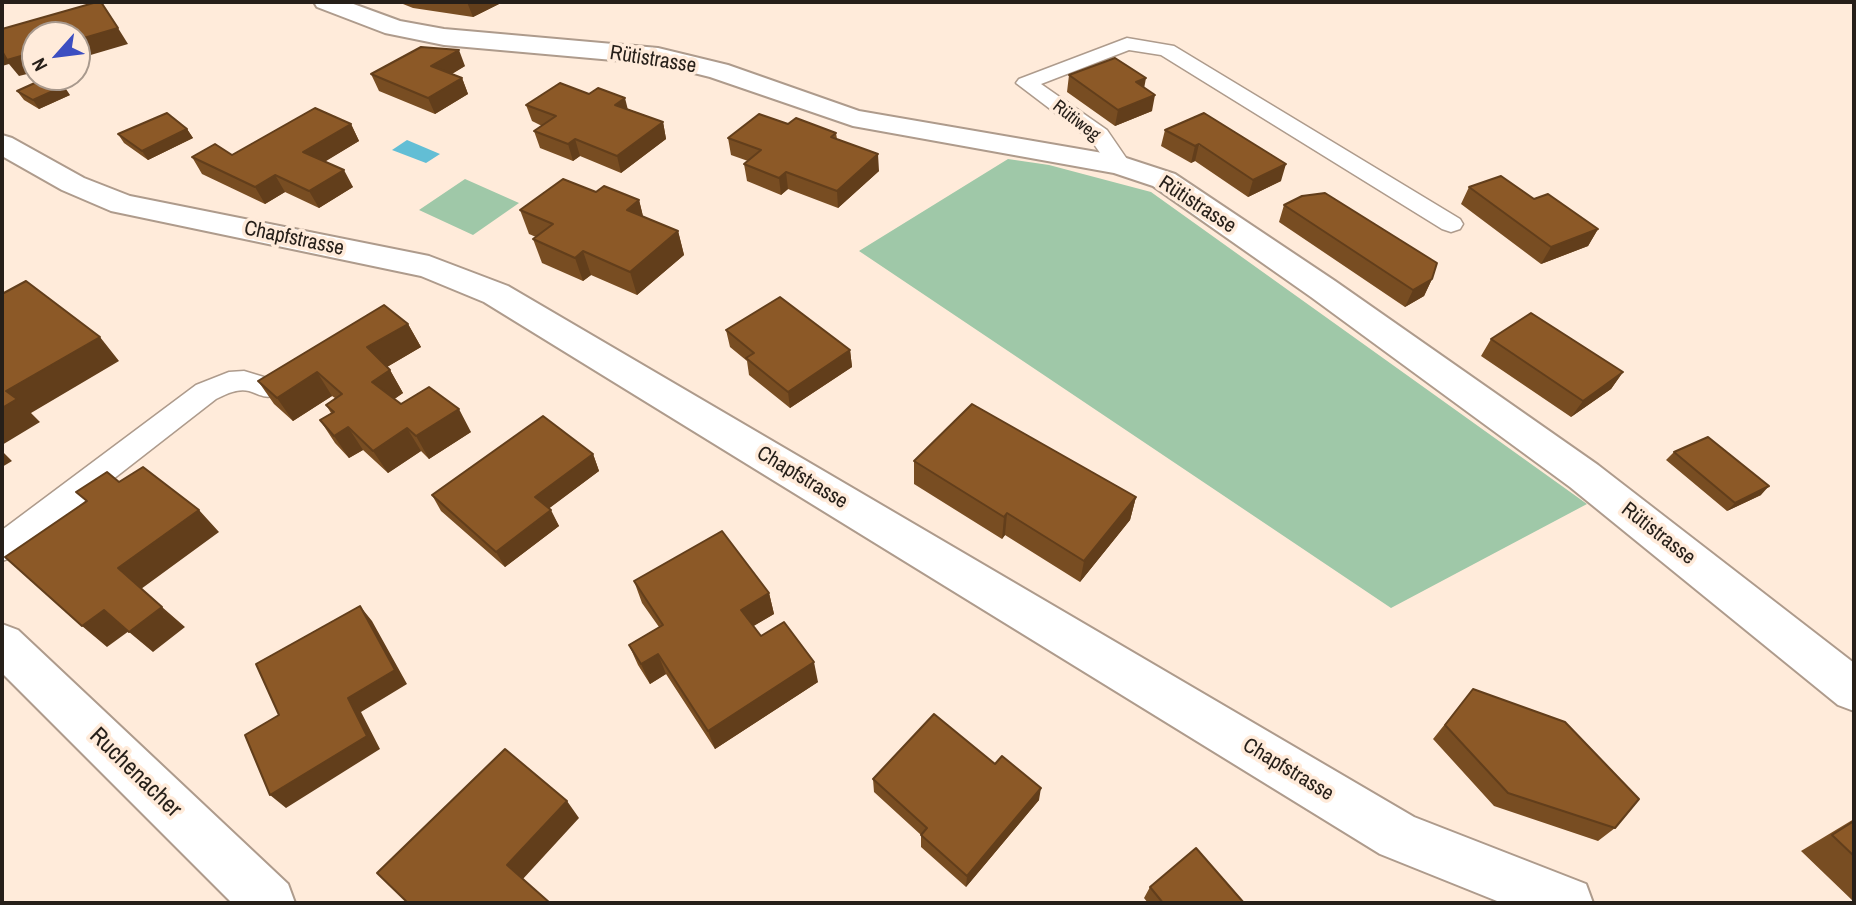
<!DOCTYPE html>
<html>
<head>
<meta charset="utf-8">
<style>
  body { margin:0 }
  #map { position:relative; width:1856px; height:905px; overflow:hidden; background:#ffebda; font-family:"Archivo Narrow",sans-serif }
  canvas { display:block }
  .frame { position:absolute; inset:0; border:4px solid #261f19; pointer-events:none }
  .north { position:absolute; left:21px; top:21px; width:70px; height:70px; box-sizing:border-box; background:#ffebda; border:2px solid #a8998d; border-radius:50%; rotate:242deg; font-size:19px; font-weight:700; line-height:28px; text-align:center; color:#261f19 }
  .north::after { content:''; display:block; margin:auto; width:24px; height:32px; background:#3c4ec1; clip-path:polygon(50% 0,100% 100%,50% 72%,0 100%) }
</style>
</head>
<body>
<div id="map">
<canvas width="1856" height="905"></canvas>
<div class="frame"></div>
<div class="north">N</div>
</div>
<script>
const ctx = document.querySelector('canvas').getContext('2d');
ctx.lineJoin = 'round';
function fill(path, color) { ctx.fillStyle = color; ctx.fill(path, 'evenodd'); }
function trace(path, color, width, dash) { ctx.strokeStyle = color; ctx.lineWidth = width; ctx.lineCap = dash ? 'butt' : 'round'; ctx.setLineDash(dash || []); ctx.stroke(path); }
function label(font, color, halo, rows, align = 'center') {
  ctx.font = font + ' "Archivo Narrow",sans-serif'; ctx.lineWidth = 7; ctx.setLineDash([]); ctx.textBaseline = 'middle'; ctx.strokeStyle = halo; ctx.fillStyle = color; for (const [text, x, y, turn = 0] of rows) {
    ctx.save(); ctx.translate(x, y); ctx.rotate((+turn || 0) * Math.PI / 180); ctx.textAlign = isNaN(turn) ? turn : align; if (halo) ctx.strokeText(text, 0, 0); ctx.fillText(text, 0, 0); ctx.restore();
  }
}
fill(new Path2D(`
  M1008,159l41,6 102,27 436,312 -196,104 -532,-357z
  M465,179l54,24 -46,32 -54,-25z`), '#9fc8a8');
fill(new Path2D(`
  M407,140l33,14 -14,9 -34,-13z`), '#62bed5');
const service = new Path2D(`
  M1127,38l47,8 286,173 3,5 -3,5 -9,3 -9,-3 -281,-174 -32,-5 -88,34 66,46 24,35 -3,5h-16l-21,-30 -75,-57 3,-4z
  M244,371l33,10 4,7 -4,7c-12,4 -16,0 -28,-4 -11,-3 -23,3 -33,8l-203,158 -11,4v-31l194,-145 33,-13z`);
const minor = new Path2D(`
  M314,2h34l52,19 44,8 214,19 70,17 131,46 261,45 55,18 160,107 263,184 256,198v48l-16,-6 -268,-218 -259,-190 -158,-111 -39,-13 -261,-47 -143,-49 -52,-13 -214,-19 -59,-12 -68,-26z
  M2,135l10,3 72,40 46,18 299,60 79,30 906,531 172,67 7,19h-91l-122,-49 -896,-552 -63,-26 -310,-65 -49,-21 -60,-34z
  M2,624l16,6 270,254 7,19h-63l-230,-230z`);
trace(service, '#ae9b8c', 3);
trace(minor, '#ae9b8c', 4);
fill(service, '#fff');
fill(minor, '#fff');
fill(new Path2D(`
  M398,2h105l-30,15 -60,-9z
  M465,66l-13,8 10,4 6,16 -33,20 -56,-23 -8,-17z
  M1069,75l75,13 8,23 -37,15 -48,-34z
  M17,91l53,4 -31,14 -15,-9z
  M526,105l102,4 35,13 3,17 -45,34 -41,-17 -7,5 -33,-13 -6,-17 8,-5 -10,-5z
  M351,124l8,17 -34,20 28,26 -34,21 -34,-16 -20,12 -63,-30 -10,-17 40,-2z
  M788,124l48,9 1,6 42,32 -41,37 -50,-19 -7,6 -34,-14 -3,-17 4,-3 -17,-6 -3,-17z
  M187,129l6,9 -45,22 -24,-17 -6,-9z
  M1165,130l116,51 -33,16 -53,-36 -4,2 -30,-17z
  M1469,187l65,12 64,30 -10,17 -47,18 -80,-60z
  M596,192l43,8 4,17 35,14 6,24 -47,40 -46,-20 -8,6 -41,-18 -9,-24 3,-2 -7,-3 -9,-24z
  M1284,205l148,74 -8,17 -19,11 -126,-85z
  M408,324l13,23 -34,20 3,3 13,23 -9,6 7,5 70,28 -42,27 -8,-8 -33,22 -25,-23 -14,8 -14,-15 -15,-23 11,-7 -5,-8 9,-7 -3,-2 -39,25 -19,-17 -16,-23z
  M726,330l124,20 2,17 -62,41 -41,-33 -2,-14 -17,-14z
  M1491,339l132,33 -12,17 -40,28 -90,-61z
  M1674,452l87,43 -34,16 -61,-51z
  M593,454l6,17 -50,37 10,18 -54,41 -64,-56 -9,-16z
  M914,461l222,36 -6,23 -50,62 -75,-47 -3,4 -88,-55z
  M634,581l135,12 5,21 -21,12 8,10 57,46 -103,67 -49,-75 -16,10 -12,-19 -9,-20 30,-18 -17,-24z
  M1473,689l142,139 -17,13 -104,-35 -61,-67z
  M873,779l166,21 -73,87 -45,-40v-12l-47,-43z
  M1854,819v83l-53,-51z
  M1150,887l94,16h-96l-4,-5z`), '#784d22');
fill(new Path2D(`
  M467,2h36l-30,15z
  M118,28l10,16 -51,15v-19z
  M2,50l33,2v20l-16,4 -10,-12 -7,2z
  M459,50l6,16 -27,16 -7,-16z
  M462,78l6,16 -33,20 -7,-16z
  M1146,78l-3,16 -7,-12z
  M64,86l6,9 -31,14 -6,-9z
  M1155,95l-3,16 -37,15 3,-16z
  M625,98l4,16 -14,-9z
  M663,122l3,17 -45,34 -4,-17z
  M351,124l8,17 -46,28 -10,-17z
  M187,129l6,9 -45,22 -6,-9z
  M575,139l5,17 -7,5 -5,-17z
  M1199,144l-4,17 -4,2 4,-17z
  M878,154l1,17 -41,37 -1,-17z
  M1286,164l-5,17 -33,16 5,-17z
  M344,170l9,17 -34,21 -10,-17z
  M786,172l2,17 -7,6 -2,-17z
  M275,175l10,17 -20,12 -10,-17z
  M639,200l6,24 -18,-14z
  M1598,229l-10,17 -47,18 10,-17z
  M678,231l6,24 -47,40 -7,-23z
  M583,251l8,24 -8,6 -8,-23z
  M1432,279l-8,17 -19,11 8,-17z
  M408,324l13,23 -41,24 -13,-24z
  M100,337l19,24 -88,52 9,9 -38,23v-37l4,-17z
  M850,350l2,17 -62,41 -2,-16z
  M390,370l13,23 -17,12 -14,-23z
  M317,372l15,24 -39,25 -16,-23z
  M1623,372l-12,17 -40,28 12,-16z
  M459,409l12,23 -42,27 -13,-23z
  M348,427l15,23 -14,8 -15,-22z
  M407,428l14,23 -33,22 -15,-22z
  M2,451l10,10 -10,6z
  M593,454l6,17 -56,42 -8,-16z
  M1769,486l-8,9 -34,16 8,-8z
  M1136,497l-6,23 -50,62 4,-21z
  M199,510l20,22 -78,57 -23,-21z
  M551,510l8,16 -54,41 -9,-15z
  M1007,513l-2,22 -3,4 2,-22z
  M769,593l5,21 -27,16 -6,-20z
  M360,606l12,15 35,63 -46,28 19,37 -94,59 -16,-13 78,-97z
  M162,607l23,20 -32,25 -24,-20z
  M104,610l25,21 -22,16 -25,-21z
  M658,654l8,20 -16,10 -9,-20z
  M814,662l4,20 -103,67 -7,-18z
  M1041,788l-2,12 -73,87 1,-11z
  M567,801l12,17 -57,62 -15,-15z`), '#623e1b');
const building = new Path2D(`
  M97,2h4l17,26 -41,12v-5h-42v17l-28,8 -5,-9v-22z
  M421,47l38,3 -28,16 31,12 -34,20 -57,-24z
  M1115,58l31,20 -10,4 19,13 -37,15 -49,-35z
  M48,77l16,9 -31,14 -16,-9z
  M560,83l29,11 9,-6 27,10 -10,7 48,17 -46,34 -42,-17 -7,5 -34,-13 22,-15 -30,-11z
  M315,108l36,16 -48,28 41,18 -35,21 -34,-16 -20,12 -63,-30 23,-13 17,11z
  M167,113l20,16 -45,22 -24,-17z
  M1204,113l82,51 -33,16 -54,-36 -4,2 -30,-16z
  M759,114l29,10 8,-6 40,15 -5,4 47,17 -41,37 -51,-19 -7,6 -35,-14 17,-14 -33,-12z
  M1501,176l33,23 14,-5 50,35 -47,18 -82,-60z
  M563,179l33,13 8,-6 35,14 -12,10 51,21 -48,41 -47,-21 -8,7 -42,-19 20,-15 -33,-14z
  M1325,193l112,70 -5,16 -19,11 -129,-85 18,-9z
  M26,281l74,56 -94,54 11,8 -15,9v-114z
  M780,297l70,53 -62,42 -42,-34 8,-5 -28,-23z
  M384,305l24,19 -41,23 23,23 -18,12 29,22 28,-17 30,22 -43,27 -9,-8 -34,23 -25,-24 -14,9 -14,-16 14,-8 -8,-7 16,-11 -25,-22 -40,26 -19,-17z
  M1531,313l92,59 -40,29 -92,-62z
  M972,404l164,93 -52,64 -77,-48 -3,4 -90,-56z
  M543,416l50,38 -58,43 16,13 -55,42 -64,-57z
  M1708,437l61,49 -34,17 -61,-51z
  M143,467l56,43 -81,58 44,39 -33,25 -25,-22 -22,16 -77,-69 82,-56 -11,-9 31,-20 12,10z
  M722,531l47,62 -28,17 20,26 23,-14 30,40 -106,69 -50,-77 -17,10 -12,-19 34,-20 -29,-44z
  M360,606l35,64 -47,28 19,38 -97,59 -25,-60 34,-20 -23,-51z
  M1473,689l92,33 74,77 -24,29 -107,-35 -63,-68z
  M934,714l61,50 7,-8 39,32 -74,88 -46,-41 6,-7 -54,-49z
  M505,749l62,52 -60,64 43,38h-142l-31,-30z
  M1854,821v35l-22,-21z
  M1196,848l48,55h-81l-13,-16z`);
fill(building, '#8c5927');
trace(building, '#623e1b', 2);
label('18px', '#261f19', '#ffebda', [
  ["Rütiweg",1076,121,38]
]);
label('21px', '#261f19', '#ffebda', [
  ["Rütistrasse",653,60,9],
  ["Rütistrasse",1197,205,33],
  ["Chapfstrasse",294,239,12],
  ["Chapfstrasse",802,478,31],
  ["Rütistrasse",1658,534,38],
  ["Chapfstrasse",1288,770,31]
]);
label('24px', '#261f19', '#ffebda', [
  ["Ruchenacher",135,773,44]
]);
</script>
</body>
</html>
